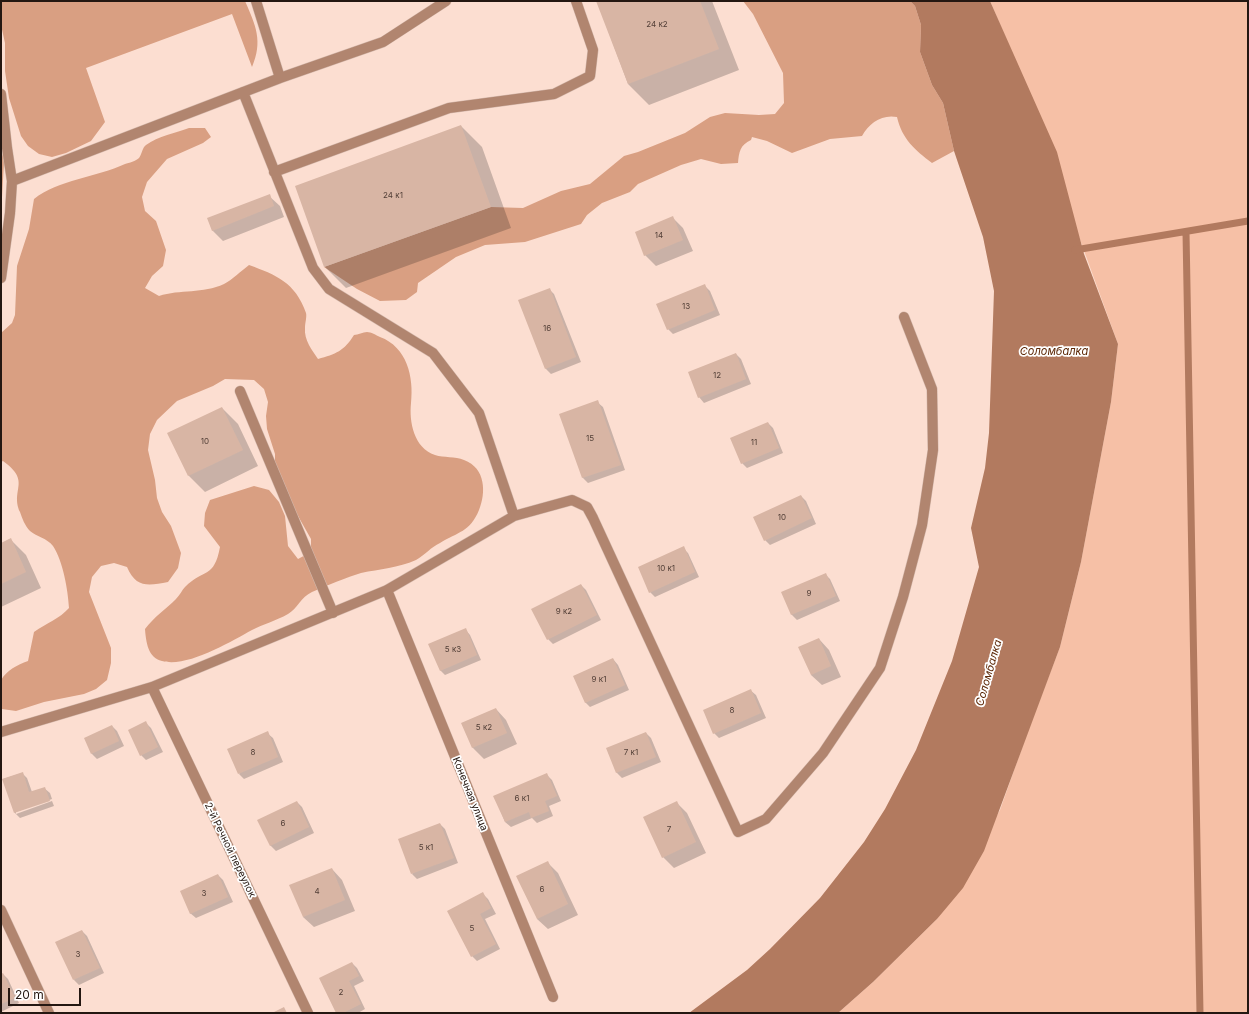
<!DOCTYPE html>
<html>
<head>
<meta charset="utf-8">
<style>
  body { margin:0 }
  #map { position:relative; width:1249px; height:1014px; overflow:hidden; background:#fcded1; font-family:Inter,sans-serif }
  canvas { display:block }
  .frame { position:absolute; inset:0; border:2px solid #241711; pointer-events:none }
  .scale { position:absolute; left:8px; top:988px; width:73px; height:18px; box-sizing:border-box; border:2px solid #241711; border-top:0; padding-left:5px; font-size:12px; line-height:14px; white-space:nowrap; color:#241711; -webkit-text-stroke:3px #fff; paint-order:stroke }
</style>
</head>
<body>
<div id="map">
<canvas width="1249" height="1014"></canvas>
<div class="frame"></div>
<div class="scale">20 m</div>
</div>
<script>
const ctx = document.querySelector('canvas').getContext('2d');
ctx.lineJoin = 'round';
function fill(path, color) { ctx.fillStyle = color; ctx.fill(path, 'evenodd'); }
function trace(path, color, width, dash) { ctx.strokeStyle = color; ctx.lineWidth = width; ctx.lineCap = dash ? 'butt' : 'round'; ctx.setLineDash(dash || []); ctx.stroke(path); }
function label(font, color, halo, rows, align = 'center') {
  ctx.font = font + ' Inter,sans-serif'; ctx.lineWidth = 3.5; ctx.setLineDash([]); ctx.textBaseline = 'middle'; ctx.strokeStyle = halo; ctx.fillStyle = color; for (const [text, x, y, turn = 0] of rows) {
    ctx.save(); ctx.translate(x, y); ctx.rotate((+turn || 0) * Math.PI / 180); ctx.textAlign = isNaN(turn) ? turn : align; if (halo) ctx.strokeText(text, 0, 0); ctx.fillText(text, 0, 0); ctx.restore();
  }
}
fill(new Path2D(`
  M990,1h258v1012h-410l35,-31 64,-63 63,-109 29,-82 31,-81 21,-85 30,-160 7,-58 -107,-294z`), '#f6c0a6');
fill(new Path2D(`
  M1,1h244c11,25 18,40 7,66l-20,-53 -146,54 19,54 -14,19 -25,12 -14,4 -13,-3 -11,-8 -7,-10 -12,-38 -4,-27v-28l-4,-18z
  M743,1h167l5,5 6,19 -1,27 12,33 11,18 11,48 -22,12c-17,-13 -30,-24 -35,-46 -15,-3 -28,6 -35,19l-32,3 -38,14 -25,-12 -15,-4 -1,3c-11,5 -12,12 -13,23l-17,1 -20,-5 -20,6 -43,19 -8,8 -28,11 -15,12 -6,9 -56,18 -40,3 -29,12 -38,26 -1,9 -11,8 -26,1 -23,-12 -33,-22 167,-60 32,1 38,-17 29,-7 34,-28 14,-4 47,-19 25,-16 15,-4 34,2 16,-1 9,-11 -1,-30 -30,-59z
  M189,128h16l6,9 -8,6 -36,16 -20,23 -5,15 3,14 11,10 10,29 -3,16 -11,10 -7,12 14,8c21,-7 44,-2 65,-12 8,-4 17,-13 25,-19 27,10 46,17 57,48 1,4 -1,10 -1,15 -1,12 7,22 13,31 18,-5 26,-8 36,-24 4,0 9,-3 13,-3 4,0 9,3 13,5 27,10 34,40 31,66 -2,19 3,45 24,52 9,3 20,1 29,5 22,8 22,33 15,50 -9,22 -21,22 -39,33 -9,4 -15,12 -24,17 -18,8 -36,9 -55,13 -13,4 -36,13 -49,19 -11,5 -15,17 -24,22 -12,7 -25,10 -36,16 -22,12 -65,38 -90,31 -14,-3 -16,-19 -17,-32 9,-12 21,-20 31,-30 4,-4 6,-9 9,-12 19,-19 29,-8 35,-40l-16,-21 1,-13 5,-13 44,-14 15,4 10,12 6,14 3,30 10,13 13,-7v-13l-13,-23 -10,-9 -13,-38v-15l-8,-25 -1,-13 2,-14 -4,-13 -10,-9 -29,-1 -12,7 -36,15 -20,19 -7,14 -2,16 7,30 2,18 5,14 9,14 10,27 -3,15 -10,14c-20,4 -32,6 -41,-15l-13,-4 -13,3 -9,11 -3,15 22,56v15l-4,17 -11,9 -12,5 -40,8 -28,9 -14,-2 -1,-29c6,-10 16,-15 27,-19l6,-29c13,-9 25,-13 35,-24 -1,-18 -6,-47 -16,-62 -6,-8 -16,-9 -23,-15 -5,-5 -8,-13 -10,-19 -10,-23 12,-30 -17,-51l-2,1v-129l11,-10 3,-8 2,-49 12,-37 5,-30c24,-19 63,-22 91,-35 4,-1 11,-3 14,-6 3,-4 3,-10 7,-13 12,-9 30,-12 43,-17z
  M1,145l3,17 -3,53z`), '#d99f82');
fill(new Path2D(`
  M910,1h80l67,151 27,102 34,90 -7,58 -30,160 -21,85 -76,204 -21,37 -26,31 -64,63 -35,31h-149l58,-43 23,-21 50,-51 44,-56 21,-33 31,-59 36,-89 27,-94 -8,-39 14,-60 4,-35 5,-142 -11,-54 -29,-86 -11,-48 -11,-18 -12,-33 1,-27 -6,-19z`), '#b27a5f');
fill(new Path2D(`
  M597,1h115l27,69 -90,35 -21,-21z
  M461,126l21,21 29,81 -165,60 -21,-21 -29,-80z
  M269,196l11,10 4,11 -61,24 -11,-11z
  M673,218l10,10 10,23 -37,15 -11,-11z
  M705,286l5,5 10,24 -47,19 -5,-5z
  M549,289l5,5 27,68 -30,12 -5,-5z
  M736,354l5,5 10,25 -47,19 -5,-6z
  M597,402l6,5 22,63 -37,13 -5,-5 -23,-63z
  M222,408l16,16 20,42 -53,26 -16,-16 -20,-43z
  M768,423l5,5 10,25 -36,15 -5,-5z
  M801,496l5,5 10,23 -46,21 -5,-5z
  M10,539l16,16 15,33 -40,19v-63z
  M683,548l5,5 11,24 -44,20 -5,-5z
  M825,574l5,5 10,22 -43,19 -5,-5 -9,-22z
  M581,585l5,5 15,30 -48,24 -5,-5z
  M465,629l5,6 11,25 -36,15 -5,-5z
  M819,639l10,11 12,27 -19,8 -11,-10z
  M613,659l5,6 11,25 -39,17 -5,-5z
  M750,690l6,5 10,23 -47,20 -5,-5z
  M496,709l10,11 11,24 -33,15 -11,-11 -11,-24z
  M146,723l5,5 12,24 -17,8 -5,-5z
  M112,726l5,5 7,15 -27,13 -5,-5 -7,-15z
  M267,733l6,5 10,24 -39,17 -5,-5z
  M646,733l5,5 10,24 -39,16 -5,-5 -10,-24z
  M22,773l5,5 5,14 12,-4 6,5 2,6 -36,13v2l36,-13 2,5 -34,12 -5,-5 -12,-34z
  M547,775l5,5 9,21 -12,5 4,10 -16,7 -5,-5 -21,9 -6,-5 -10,-25z
  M297,802l5,5 12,26 -38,18 -6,-6z
  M676,802l11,11 19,40 -32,15 -11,-11z
  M440,824l5,5 13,34 -41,16 -5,-5z
  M548,863l10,10 20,42 -30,14 -11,-10z
  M332,869l10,11 13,31 -41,16 -11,-10z
  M218,875l5,5 10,22 -37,16 -6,-5z
  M483,894l5,5 8,15 -11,5 15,30 -23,12 -5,-5z
  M82,931l5,5 17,37 -25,12 -5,-5z
  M352,963l5,5 7,13 -10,5 11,23 -7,4h-20z
  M3,974l5,5 11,24 -18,9v-37z`), '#0003');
trace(new Path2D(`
  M1186,232l14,781
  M1075,250l173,-29`), '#b27a5f', 7);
fill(new Path2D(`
  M596,1h104l19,48 -91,35z
  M461,125l30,82 -167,60 -29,-81z
  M270,194l4,12 -62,25 -5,-13z
  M673,216l10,24 -39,16 -9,-24z
  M705,284l10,26 -48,20 -11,-26z
  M550,288l26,69 -31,12 -27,-69z
  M736,353l10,26 -48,19 -10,-26z
  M598,400l23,65 -39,13 -23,-64z
  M222,407l21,43 -55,26 -21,-43z
  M768,422l11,26 -38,16 -11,-26z
  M801,495l11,23 -48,23 -11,-24z
  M11,538l15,34 -25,12v-41z
  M684,546l11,26 -46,21 -11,-26z
  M826,573l10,23 -45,19 -10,-23z
  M581,584l16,31 -50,25 -16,-31z
  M466,628l11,27 -37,16 -12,-27z
  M819,638l12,28 -20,9 -13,-28z
  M613,658l12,27 -40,18 -12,-27z
  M751,689l10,24 -48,21 -10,-24z
  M496,708l11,25 -35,15 -11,-25z
  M146,721l12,26 -18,9 -12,-26z
  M112,725l7,16 -28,13 -7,-16z
  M268,731l10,26 -40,17 -11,-25z
  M646,732l10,25 -40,16 -10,-25z
  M23,772l6,20 16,-5 5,14 -36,12 -12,-34z
  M547,773l10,23 -12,5 4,10 -18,7 -2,-6 -24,10 -12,-26z
  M297,801l12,26 -39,19 -13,-26z
  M677,801l19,41 -34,16 -19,-41z
  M440,823l14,35 -43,16 -13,-35z
  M548,861l20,43 -31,15 -21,-43z
  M332,868l13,32 -42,17 -14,-32z
  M218,874l10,23 -38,17 -10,-23z
  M483,892l8,16 -11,6 16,30 -25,13 -24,-46z
  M82,930l18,38 -27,12 -18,-38z
  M352,962l7,14 -10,5 12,23 -18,9h-7l-17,-35z
  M3,973l12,25 -14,6v-30z
  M284,1007l3,6h-15z`), '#d8b5a4');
const minor = new Path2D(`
  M256,1l24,77
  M243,92l70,176 16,21 104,64 46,60 35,103
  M1,94l6,54 5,33 -2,32 -9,65
  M274,172l175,-64 105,-14 36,-18 3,-26 -17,-49
  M12,181l268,-103 103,-36 63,-41
  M240,391l93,222
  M387,590l166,407
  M152,687l156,326
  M1,732l151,-45 235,-97 127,-74 58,-16 15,7 6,11 145,314 28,-13 57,-66 57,-85 23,-71 19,-72 11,-75 -1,-61 -28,-72
  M1,910l48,103`);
trace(minor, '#d5baae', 11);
trace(minor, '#b1856f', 10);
label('8px', '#513e36', null, [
  ["24 к2",657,25],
  ["24 к1",393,196],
  ["14",659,236],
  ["13",686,307],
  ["16",547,329],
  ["12",717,376],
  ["15",590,439],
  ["10",205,442],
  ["11",754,443],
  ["10",782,518],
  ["10 к1",666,569],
  ["9",809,594],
  ["9 к2",564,612],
  ["5 к3",453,650],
  ["9 к1",599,680],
  ["8",732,711],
  ["5 к2",484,728],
  ["8",253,753],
  ["7 к1",631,753],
  ["6 к1",522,799],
  ["6",283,824],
  ["7",669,830],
  ["5 к1",426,848],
  ["6",542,890],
  ["4",317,892],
  ["3",204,894],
  ["5",472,929],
  ["3",78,955],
  ["2",341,993]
]);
label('10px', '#241711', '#fff', [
  ["Конечная улица",470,794,68],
  ["2-й Речной переулок",230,850,64]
]);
label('italic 11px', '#5c2706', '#fff', [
  ["Соломбалка",1054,352],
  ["Соломбалка",989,673,-74]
]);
</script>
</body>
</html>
